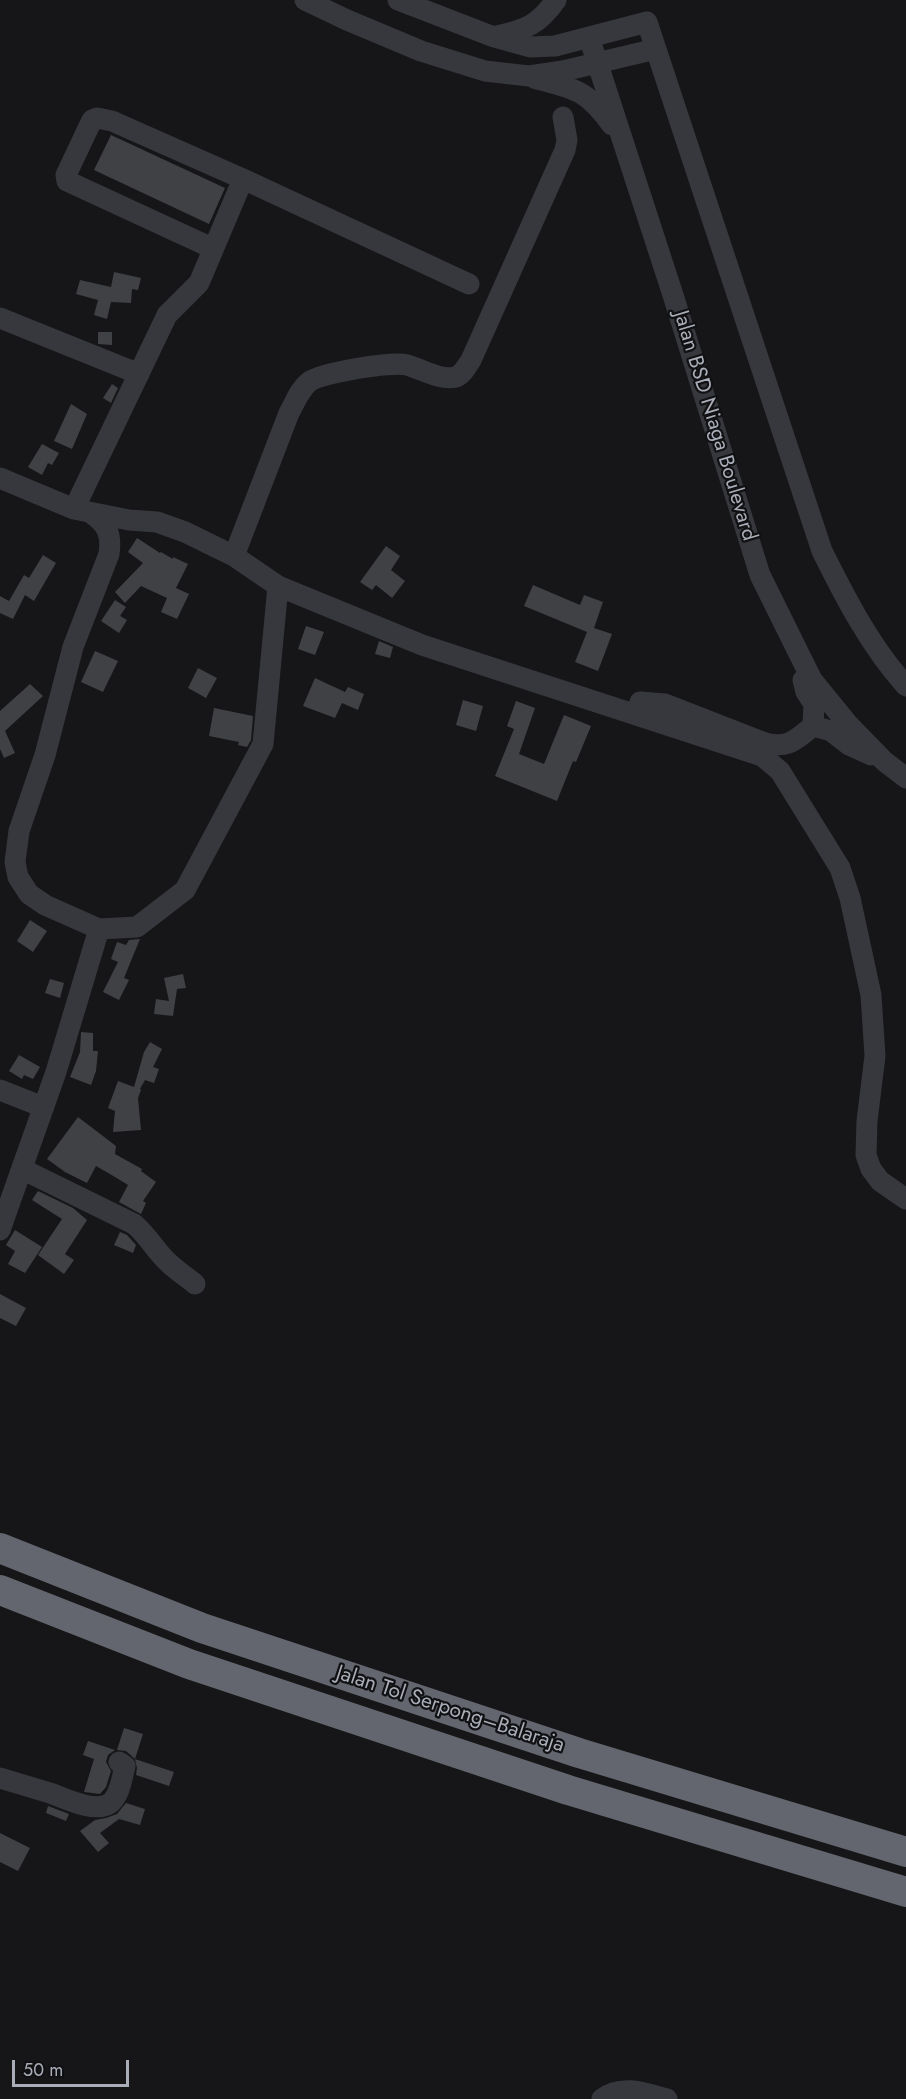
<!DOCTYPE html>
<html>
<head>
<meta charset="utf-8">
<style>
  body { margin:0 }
  #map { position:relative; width:906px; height:2099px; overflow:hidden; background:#161618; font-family:Jost,sans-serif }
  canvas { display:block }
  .scale { position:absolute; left:12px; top:2060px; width:117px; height:27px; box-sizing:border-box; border:3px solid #a8adb8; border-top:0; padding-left:8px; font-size:18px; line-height:21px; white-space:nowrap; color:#a8adb8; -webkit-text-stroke:4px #111113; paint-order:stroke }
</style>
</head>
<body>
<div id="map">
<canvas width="906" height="2099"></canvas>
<div class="scale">50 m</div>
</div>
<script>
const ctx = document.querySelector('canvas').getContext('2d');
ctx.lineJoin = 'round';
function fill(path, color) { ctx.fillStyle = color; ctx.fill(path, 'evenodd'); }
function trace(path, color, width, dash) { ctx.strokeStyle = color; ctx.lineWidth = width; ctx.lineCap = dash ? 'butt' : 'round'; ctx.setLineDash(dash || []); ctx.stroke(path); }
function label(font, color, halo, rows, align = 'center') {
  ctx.font = font + ' Jost,sans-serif'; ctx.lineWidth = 4.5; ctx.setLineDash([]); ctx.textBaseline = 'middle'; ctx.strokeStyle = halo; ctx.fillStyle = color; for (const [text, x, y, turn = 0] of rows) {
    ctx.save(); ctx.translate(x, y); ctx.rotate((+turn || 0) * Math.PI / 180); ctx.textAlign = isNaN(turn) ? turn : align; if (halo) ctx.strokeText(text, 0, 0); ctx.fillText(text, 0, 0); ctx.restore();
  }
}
fill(new Path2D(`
  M111,135l114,53 -16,36 -115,-54z
  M114,272l27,6 -3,12 -6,-1 -1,14 -20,-1 -4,17 -13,-4 4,-15 -22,-6 4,-14 31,7z
  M98,332h14v13l-14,-1z
  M112,384l6,4 -7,15 -8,-5z
  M71,404l16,10 -15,35 -18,-8z
  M42,444l17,9 -7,12 -4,-2 -6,12 -14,-8z
  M137,538l23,15 1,-1 12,7v-2l15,7 -12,24 13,6 -12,25 -16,-7 6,-14 -26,-12 -16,17 -10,-11 28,-29 -15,-11z
  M386,546l14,10 -9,14 14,11 -13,17 -16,-13 -4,5 -12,-8z
  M43,555l13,8 -22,38 -9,-6 -12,24 -13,-6v-17l9,5 15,-26 5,3z
  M533,585l47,20 4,-10 19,7 -9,26 18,6 -14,37 -23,-9 12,-30 -63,-26z
  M115,600l11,7 -6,9 7,4 -8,13 -18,-12z
  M306,626l18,6 -9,23 -17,-6z
  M379,641l14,6 -3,11 -15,-4z
  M95,651l23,10 -15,31 -22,-10z
  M198,668l19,10 -11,20 -18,-10z
  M315,678l30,14 3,-5 16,7 -6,16 -16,-7 -7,15 -32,-12z
  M30,684l13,12 -38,35 10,22 -11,5 -4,-9v-38z
  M463,700l20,6 -7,25 -20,-6z
  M516,701l19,7 -16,46 25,10 20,-49 27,11 -15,36 -3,-1 -16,40 -62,-25 19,-47 -7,-3z
  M214,708l39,8 -2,24 -4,7 -9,-2 1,-3 -30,-6z
  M30,920l17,11 -14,21 -16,-11z
  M140,939l-16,39 5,2 -10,20 -16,-8 15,-30 -7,-3 6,-17 9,3 3,-5z
  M183,974l3,14 -9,1 -4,27 -19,-2 2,-15 13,2 -5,-23z
  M50,979l14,4 -4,15 -15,-5z
  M81,1032l12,1v18h5l-2,20 -5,14 -21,-8 10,-25z
  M150,1042l12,7 -9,18 6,2 -5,14 -9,-3 -5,9 1,1 -3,8 3,32 -28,2 2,-21 -7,-3 10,-27 16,6 10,-35z
  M19,1055l21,12 -7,12 -9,-4 -2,4 -13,-8z
  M78,1117l38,29 -1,8 27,15 -1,2 15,11 -13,19 3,2 -5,11 -22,-12 9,-17 -13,-8 -19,-11 -9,17 -22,-11 -18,-13z
  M38,1191l35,17 14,12 -22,34 9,6 -10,14 -26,-19 24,-36 -30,-19z
  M15,1230l27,17 -17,26 -17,-9 7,-13 -9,-6z
  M120,1232l7,3 9,10 -3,8 -19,-8z
  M0,1294l26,14 -10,18 -16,-8z
  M124,1728l19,6 -8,25 -9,-8 -9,-1z
  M88,1741l27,9 -7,5 -2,7 5,9 -5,16 -6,7 -16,-2 10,-33 -11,-4z
  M135,1759l39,13 -5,14 -33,-11 1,-7z
  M126,1803l19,6 -5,16 -21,-6 -19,14 9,10 -11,9 -18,-21 15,-11 11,-2 11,-4z
  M48,1806l21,8 -3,7 -20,-8z
  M0,1833l30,15 -12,23 -18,-9z`), '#404145');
trace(new Path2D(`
  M305,0l42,20 74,31 64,20 44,5 34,-5 93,-22
  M398,0l96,37 36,10 25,-1 92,-24 175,529c24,48 48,95 84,135
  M497,36c30,-7 41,-11 59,-36
  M589,37l84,258 87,280 52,105 35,43 37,38 22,17
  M534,78c41,11 52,11 78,47
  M212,248l-145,-67 -1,-6 26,-55 5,-2 15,3 131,58
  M0,318l139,56
  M0,478l74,31 55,11 28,2 28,10 49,24 44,30 144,59 340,111 18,15 60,97 10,30 21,97 4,61 -8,65 -1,34 5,14 9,12 26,18
  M74,509l93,-194 32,-32 44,-104 226,105
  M91,513c16,11 21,21 18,41l-36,93 -28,108 -26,76 -4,31 3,15 11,17 16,11 54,24 38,-2 48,-37 78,-146 15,-158
  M234,556l55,-143c6,-10 10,-23 20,-31 11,-9 83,-21 98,-17 15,4 33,16 49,12 7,-3 11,-11 15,-17l94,-210 2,-10 -4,-23
  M637,715l3,-13 25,2 100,39c24,6 30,-3 48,-17l1,-22 -8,-12 -3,-12
  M813,726l18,5 18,14 22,10
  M0,1090l43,17
  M22,1169l112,55c12,10 18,21 28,32 9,11 22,19 33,28
  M0,1230l56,-158 43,-143
  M0,1778c17,5 33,10 50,15 15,5 43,20 59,11 11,-7 13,-27 16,-38l-6,-4
  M602,2099c20,-15 43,-6 65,0`), '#37383d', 21);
trace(new Path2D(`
  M0,1548l202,80 377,125 327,99
  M0,1590l189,74 379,126 338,102`), '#63666e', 30);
label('21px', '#a8adb8', '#111113', [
  ["Jalan BSD Niaga Boulevard",714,426,73],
  ["Jalan Tol Serpong–Balaraja",450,1710,18]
]);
</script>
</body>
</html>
